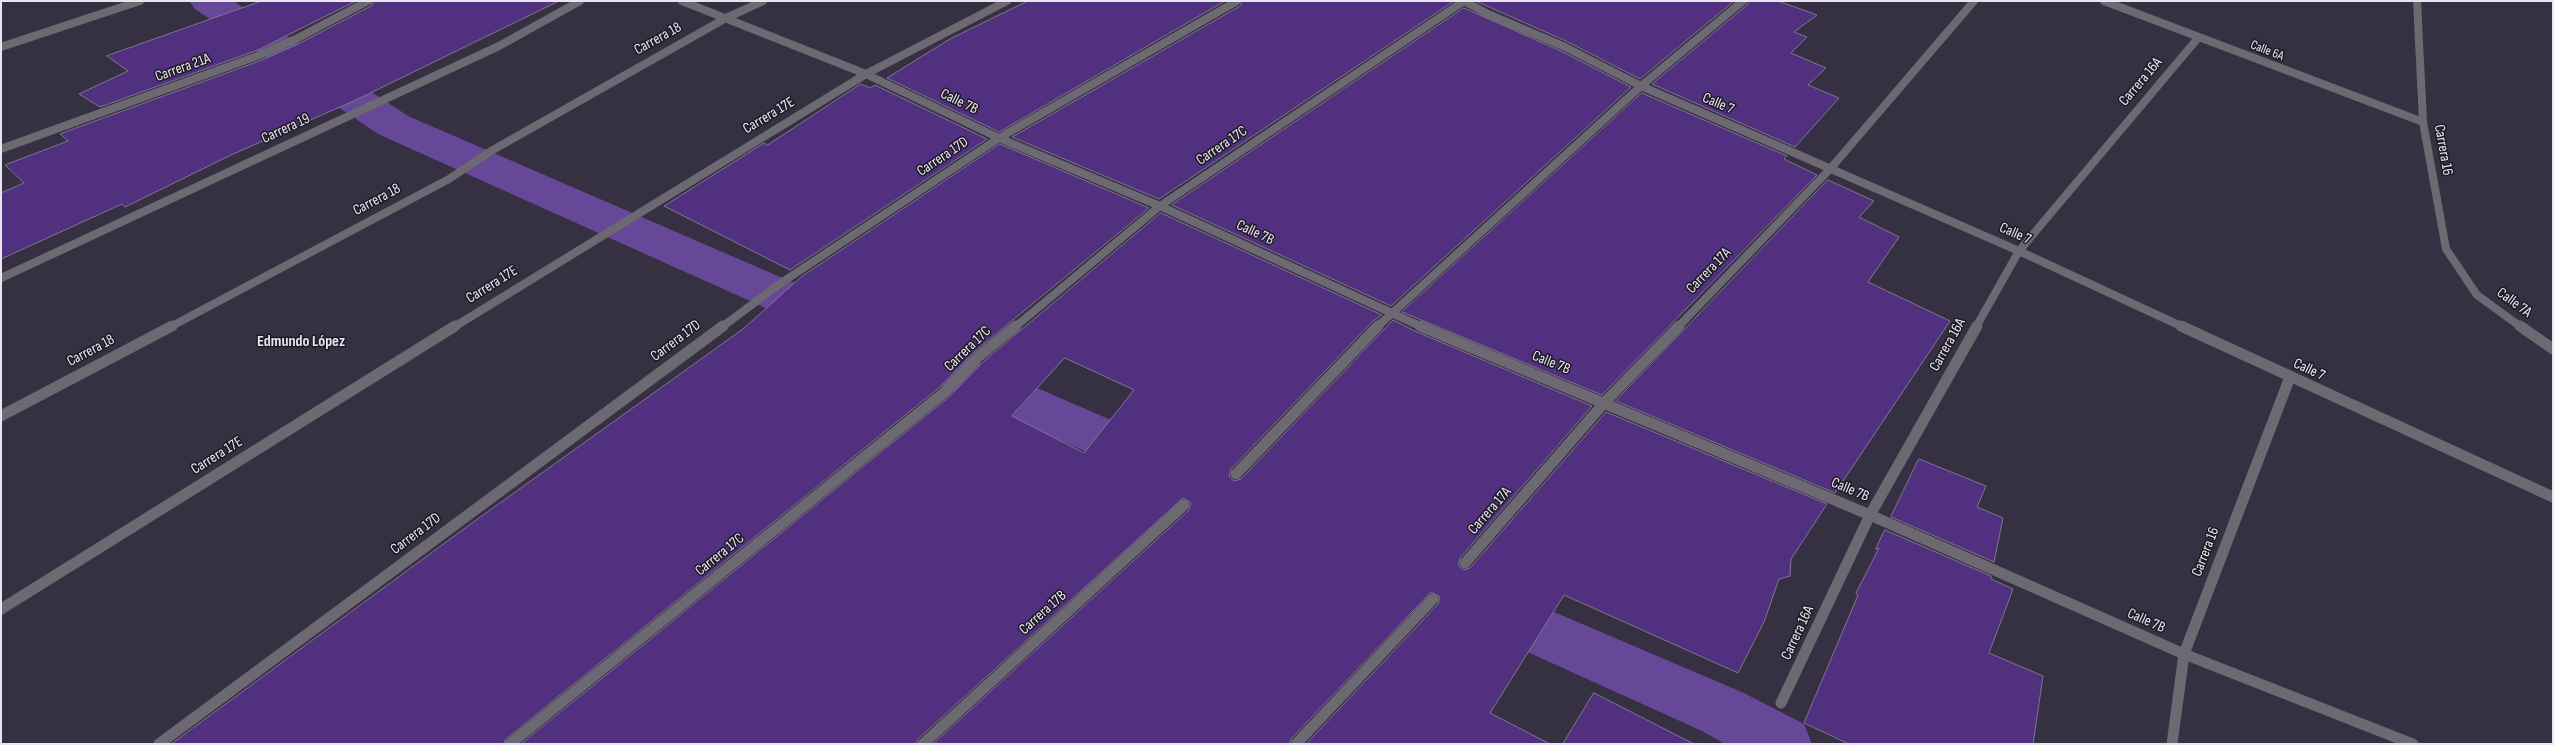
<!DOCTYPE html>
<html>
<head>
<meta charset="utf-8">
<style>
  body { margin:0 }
  #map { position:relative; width:2554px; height:745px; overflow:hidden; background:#363043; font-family:"Sofia Sans Condensed",sans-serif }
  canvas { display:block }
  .frame { position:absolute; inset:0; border:2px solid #e8e5f1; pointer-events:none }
</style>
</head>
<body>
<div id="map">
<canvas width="2554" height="745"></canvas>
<div class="frame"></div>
</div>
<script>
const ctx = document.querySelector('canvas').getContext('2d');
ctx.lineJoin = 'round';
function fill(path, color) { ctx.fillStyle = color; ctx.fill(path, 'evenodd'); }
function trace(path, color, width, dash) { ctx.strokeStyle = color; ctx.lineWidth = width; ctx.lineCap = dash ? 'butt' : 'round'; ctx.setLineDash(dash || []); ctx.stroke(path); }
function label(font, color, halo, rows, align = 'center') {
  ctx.font = font + ' "Sofia Sans Condensed",sans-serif'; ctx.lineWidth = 3; ctx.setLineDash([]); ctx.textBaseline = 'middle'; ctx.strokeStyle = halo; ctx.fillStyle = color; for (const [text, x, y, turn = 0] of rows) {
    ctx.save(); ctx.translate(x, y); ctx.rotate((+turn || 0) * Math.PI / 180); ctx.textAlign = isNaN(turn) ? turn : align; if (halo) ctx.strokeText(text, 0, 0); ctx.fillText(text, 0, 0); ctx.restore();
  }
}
fill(new Path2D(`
  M189,1h44l175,115 770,333 8,14 -8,14 -18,6 -18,-6 -764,-343 -183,-125z
  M1479,580l265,113 60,31 8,20h-87l-23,-13 -243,-110 -8,-17 8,-17z`), '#674898');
const building = new Path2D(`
  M262,1h94l-98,49 -158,57 -21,-13 49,-23 -21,-15z
  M374,1h185l-201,98 -127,56 -106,52 -3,-3 -121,55v-66l23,-10 -19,-18 63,-24 -8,-7 5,-2 197,-72 36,-16 73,-38z
  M1028,1h197l-226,131 -112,-54 63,-39z
  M1243,1h211l-295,198 -147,-62 228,-131z
  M1476,1h258l-94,78 -72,-37z
  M1749,1h29l39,14 -23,17 13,5 -16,16 35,15 -18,17 31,13 -44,49 -143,-63 95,-79z
  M1464,8l99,44 68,35 -240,219 -219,-101z
  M861,84l9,4 5,-3 112,54 -197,131 -126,-64 100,-63 3,2z
  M1642,93l145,63 -3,3 33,16 -215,220 -200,-83z
  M1000,144l149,64 -175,144 -33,34 -435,353 -3,5h-332l301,-221 271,-194 58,-52z
  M1828,180l46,21 -15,16 40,20 -31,45 82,39 -115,172 -219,-92z
  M1161,213l221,102 -9,6 -142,148 -2,7 5,5 7,-2 152,-159 24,12 175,74 -132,152 -2,7 5,5 7,-2 136,-156 221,92 -36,55 -1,17 -11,3 -15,43 -26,51 -174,-78 -74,118 60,31h-244l132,-140 2,-7 -9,-5 -140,147 -2,5h-356l256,-234 2,-7 -8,-5 -265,241 -2,5h-395l429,-348 33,-34zM1065,358l69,32 -50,63 -72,-37z
  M1919,459l67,27 -9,21 26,11 -9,44 -103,-45z
  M1885,530l106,46v3l22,10 -24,64 54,23 -10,68h-184l-45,-21 54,-128 -2,-2 23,-45 -3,1z
  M1594,693l100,51h-131z`);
fill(building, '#51317f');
trace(building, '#7e778d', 1);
trace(new Path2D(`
  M682,1l184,73 133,64 161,68 262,121
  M1464,1l24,13 77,33 76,39 378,165 164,76
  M2104,1l319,121
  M2417,1l6,121 23,127 31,46 44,32
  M1,47l139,-46
  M1,149l259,-94 36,-16 72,-38
  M1,278l498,-232 81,-45
  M170,327l279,-148 42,-28 235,-133 37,-17
  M454,327l412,-253 141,-73
  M722,327l56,-42 221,-147 238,-137
  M1015,327l145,-121 304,-205
  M1377,327l264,-241 102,-85
  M1678,327l153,-159 143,-167
  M1976,327l43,-76 179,-213`), '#6c6973', 8);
trace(new Path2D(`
  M1420,326l450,189 314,139 229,90
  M2181,326l372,171
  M2520,326l33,23
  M1,416l171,-90
  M1236,474l142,-148
  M1465,563l140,-161 74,-76
  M1,609l454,-283
  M1781,703l89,-188 107,-189
  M159,744l564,-418
  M510,744l436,-353 32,-34 38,-31
  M923,744l261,-239
  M1296,744l137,-145
  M2172,744l12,-90 106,-277`), '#6c6973', 11);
label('13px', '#e8e5f1', '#1d1a23', [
  ["Calle 6A",2267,51,21]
]);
label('15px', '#e8e5f1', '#1d1a23', [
  ["Carrera 18",658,39,-29],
  ["Carrera 21A",183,68,-20],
  ["Carrera 16A",2141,82,-50],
  ["Calle 7B",959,102,26],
  ["Calle 7",1718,104,23],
  ["Carrera 17E",769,116,-31],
  ["Carrera 19",286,129,-25],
  ["Carrera 17C",1222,146,-34],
  ["Carrera 16",2443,150,80],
  ["Carrera 17D",943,157,-34],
  ["Carrera 18",377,200,-28],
  ["Calle 7B",1255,233,25],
  ["Calle 7",2015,234,24],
  ["Carrera 17A",1709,271,-46],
  ["Carrera 17E",492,285,-32],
  ["Calle 7A",2514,303,36],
  ["Carrera 17D",676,341,-37],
  ["Carrera 16A",1948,345,-61],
  ["Carrera 17C",968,349,-44],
  ["Carrera 18",91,351,-28],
  ["Calle 7B",1551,363,22],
  ["Calle 7",2309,370,25],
  ["Carrera 17E",217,456,-32],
  ["Calle 7B",1850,490,23],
  ["Carrera 17A",1490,511,-49],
  ["Carrera 17D",416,534,-37],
  ["Carrera 16",2206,552,-69],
  ["Carrera 17C",720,555,-39],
  ["Carrera 17B",1043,613,-42],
  ["Calle 7B",2146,621,24],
  ["Carrera 16A",1798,633,-65]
]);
label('bold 16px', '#e8e5f1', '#1d1a23', [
  ["Edmundo López",301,342]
]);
</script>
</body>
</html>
